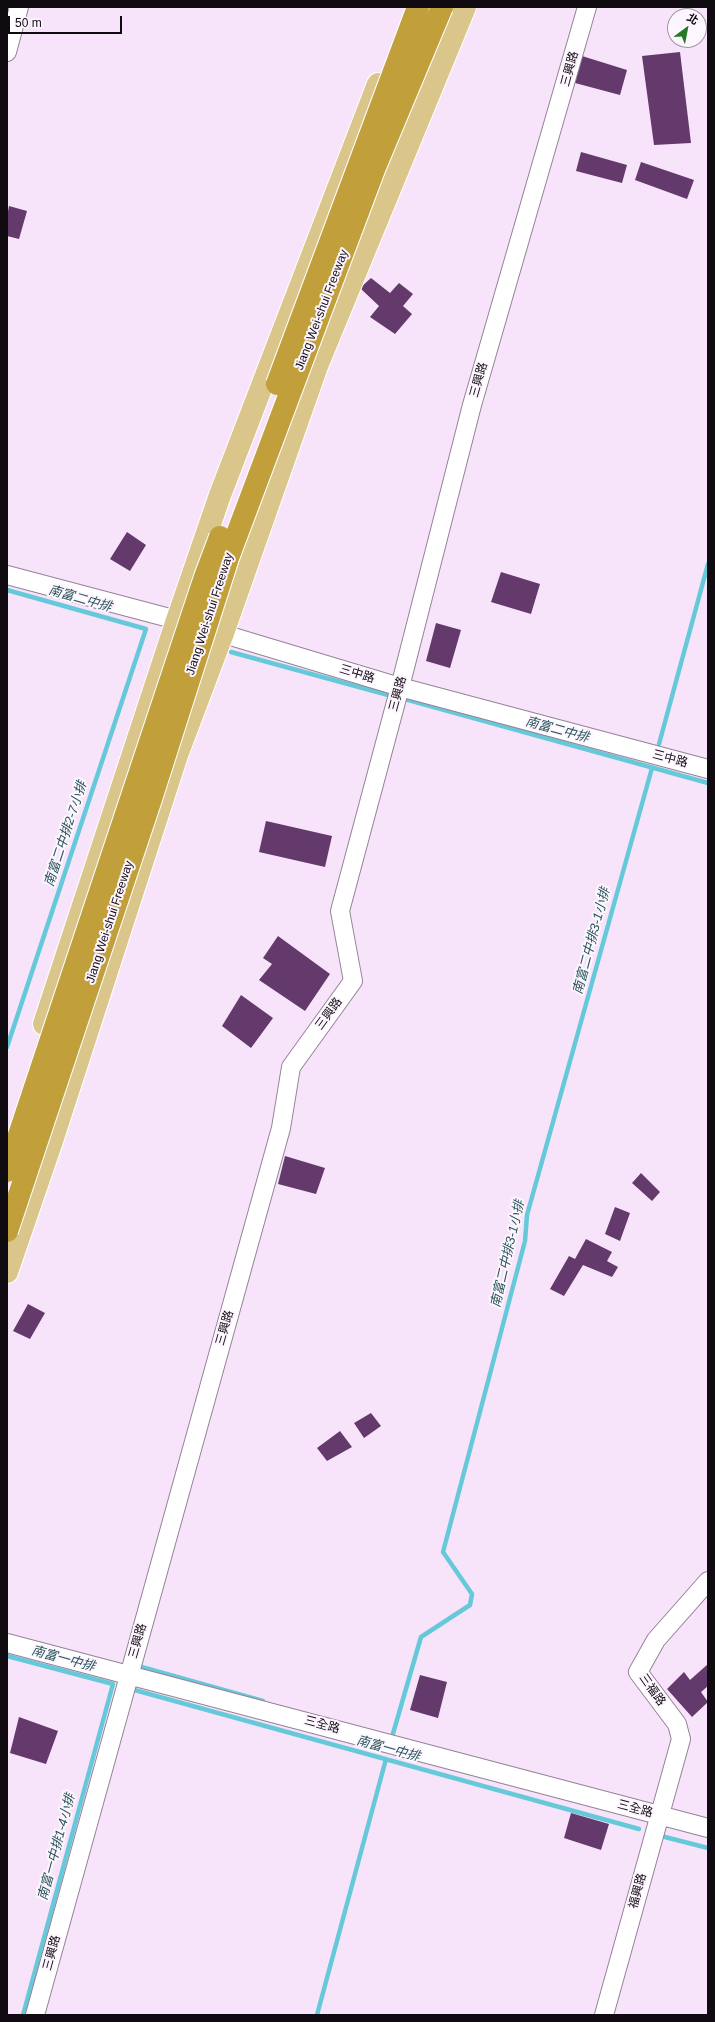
<!DOCTYPE html>
<html>
<head>
<meta charset="utf-8">
<style>
  body { margin:0 }
  #map { position:relative; width:715px; height:2022px; overflow:hidden; background:#f8e4fa; font-family:Helvetica,"Noto Sans TC",sans-serif }
  canvas { display:block }
  .frame { position:absolute; inset:0; border:8px solid #100a11; pointer-events:none }
  .north { position:absolute; left:667px; top:8px; width:40px; height:40px; box-sizing:border-box; background:#fef6ff; border:1px solid #9f98a0; border-radius:50%; rotate:32deg; font-size:11px; font-weight:700; line-height:16px; text-align:center; color:#100a11 }
  .north::after { content:''; display:block; margin:auto; width:14px; height:18px; background:#267823; clip-path:polygon(50% 0,100% 100%,50% 72%,0 100%) }
  .scale { position:absolute; left:8px; top:16px; width:114px; height:18px; box-sizing:border-box; border:2px solid #100a11; border-top:0; padding-left:5px; font-size:12px; line-height:14px; white-space:nowrap; color:#100a11; -webkit-text-stroke:3px #fef6ff; paint-order:stroke }
</style>
</head>
<body>
<div id="map">
<canvas width="715" height="2022"></canvas>
<div class="frame"></div>
<div class="north">北</div>
<div class="scale">50 m</div>
</div>
<script>
const ctx = document.querySelector('canvas').getContext('2d');
ctx.lineJoin = 'round';
function trace(path, color, width, dash) { ctx.strokeStyle = color; ctx.lineWidth = width; ctx.lineCap = dash ? 'butt' : 'round'; ctx.setLineDash(dash || []); ctx.stroke(path); }
function fill(path, color) { ctx.fillStyle = color; ctx.fill(path, 'evenodd'); }
function label(font, color, halo, rows, align = 'center') {
  ctx.font = font + ' Helvetica,"Noto Sans TC",sans-serif'; ctx.lineWidth = 4; ctx.setLineDash([]); ctx.textBaseline = 'middle'; ctx.strokeStyle = halo; ctx.fillStyle = color; for (const [text, x, y, turn = 0] of rows) {
    ctx.save(); ctx.translate(x, y); ctx.rotate((+turn || 0) * Math.PI / 180); ctx.textAlign = isNaN(turn) ? turn : align; if (halo) ctx.strokeText(text, 0, 0); ctx.fillText(text, 0, 0); ctx.restore();
  }
}
trace(new Path2D(`
  M7,590l139,39 -139,418
  M231,652l157,43
  M401,698l307,85
  M659,744l49,-180
  M7,1656l106,28 -90,331
  M138,1666l125,35
  M130,1691l1,-2 508,140
  M392,1737l29,-100 49,-32 2,-11 -29,-42 82,-311 2,-26 125,-447
  M661,1836l47,12
  M317,2015l69,-256`), '#66c9d9', 4.5);
fill(new Path2D(`
  M680,52l11,91 -37,2 -12,-89z
  M582,56l45,14 -7,25 -45,-12z
  M581,152l46,13 -5,18 -46,-12z
  M641,162l53,18 -7,19 -52,-19z
  M9,206l18,5 -8,28 -12,-3v-19z
  M371,278l19,15 9,-10 14,11 -10,12 9,8 -17,20 -25,-17 9,-11 -19,-18z
  M127,532l19,13 -16,26 -20,-12z
  M501,572l39,12 -9,30 -40,-12z
  M436,623l25,7 -11,38 -24,-7z
  M266,821l66,15 -7,31 -66,-15z
  M278,936l52,38 -25,37 -46,-31 13,-16 -9,-6z
  M241,995l32,23 -22,30 -29,-22z
  M285,1156l40,12 -9,26 -38,-10z
  M641,1173l19,19 -8,9 -20,-18z
  M615,1207l15,6 -10,28 -15,-7z
  M586,1239l26,13 -5,9 11,6 -6,10 -29,-12 -19,31 -14,-7 19,-33 6,3z
  M28,1304l17,9 -15,26 -17,-8z
  M371,1413l10,13 -17,12 -10,-15z
  M340,1431l12,16 -25,14 -10,-13z
  M708,1664v22l-7,6 7,10 -16,15 -25,-28 17,-17 6,8z
  M420,1675l27,7 -9,36 -28,-8z
  M19,1717l39,14 -12,33 -36,-11z
  M571,1813l38,11 -8,26 -37,-12z`), '#64396b');
const minor = new Path2D(`
  M7,52l12,-45
  M7,575l170,45 223,67 308,82
  M7,1643l701,185
  M35,2015l246,-887 10,-61 62,-86 -13,-70 60,-224 72,-282 115,-398
  M604,2015l77,-276 -4,-15 -39,-52 18,-32 52,-59`);
const major = new Path2D(`
  M44,1024l133,-404 43,-125 158,-411
  M7,1272l45,-131 125,-386 46,-122 94,-267 148,-359`);
trace(minor, '#948397', 20);
trace(major, '#fff', 24);
trace(minor, '#fff', 18);
trace(major, '#dac68a', 22);
const highwayBridge = new Path2D(`
  M277,384l141,-377
  M7,1171l198,-594 15,-40
  M7,1231l144,-432 77,-241 147,-391 67,-160`);
trace(highwayBridge, '#fff', 24, []);
trace(highwayBridge, '#c1a03c', 22);
label('12px', '#100a11', '#fef6ff', [
  ["三興路",570,69,-75],
  ["Jiang Wei-shui Freeway",322,310,-69],
  ["三興路",479,380,-74],
  ["Jiang Wei-shui Freeway",210,614,-72],
  ["三中路",357,674,17],
  ["三興路",398,694,-75],
  ["三中路",670,759,15],
  ["Jiang Wei-shui Freeway",110,922,-72],
  ["三興路",329,1014,-54],
  ["三興路",225,1328,-74],
  ["三興路",138,1641,-74],
  ["三福路",652,1690,55],
  ["三全路",322,1725,15],
  ["三全路",635,1809,15],
  ["福興路",638,1891,-75],
  ["三興路",52,1953,-75]
]);
label('italic 13px', '#27545a', '#fef6ff', [
  ["南富二中排",80,599,16],
  ["南富二中排",557,730,15],
  ["南富二中排2-7小排",66,834,-72],
  ["南富二中排3-1小排",592,941,-75],
  ["南富二中排3-1小排",508,1254,-77],
  ["南富一中排",63,1659,15],
  ["南富一中排",388,1749,15],
  ["南富一中排1-4小排",57,1847,-75]
]);
</script>
</body>
</html>
